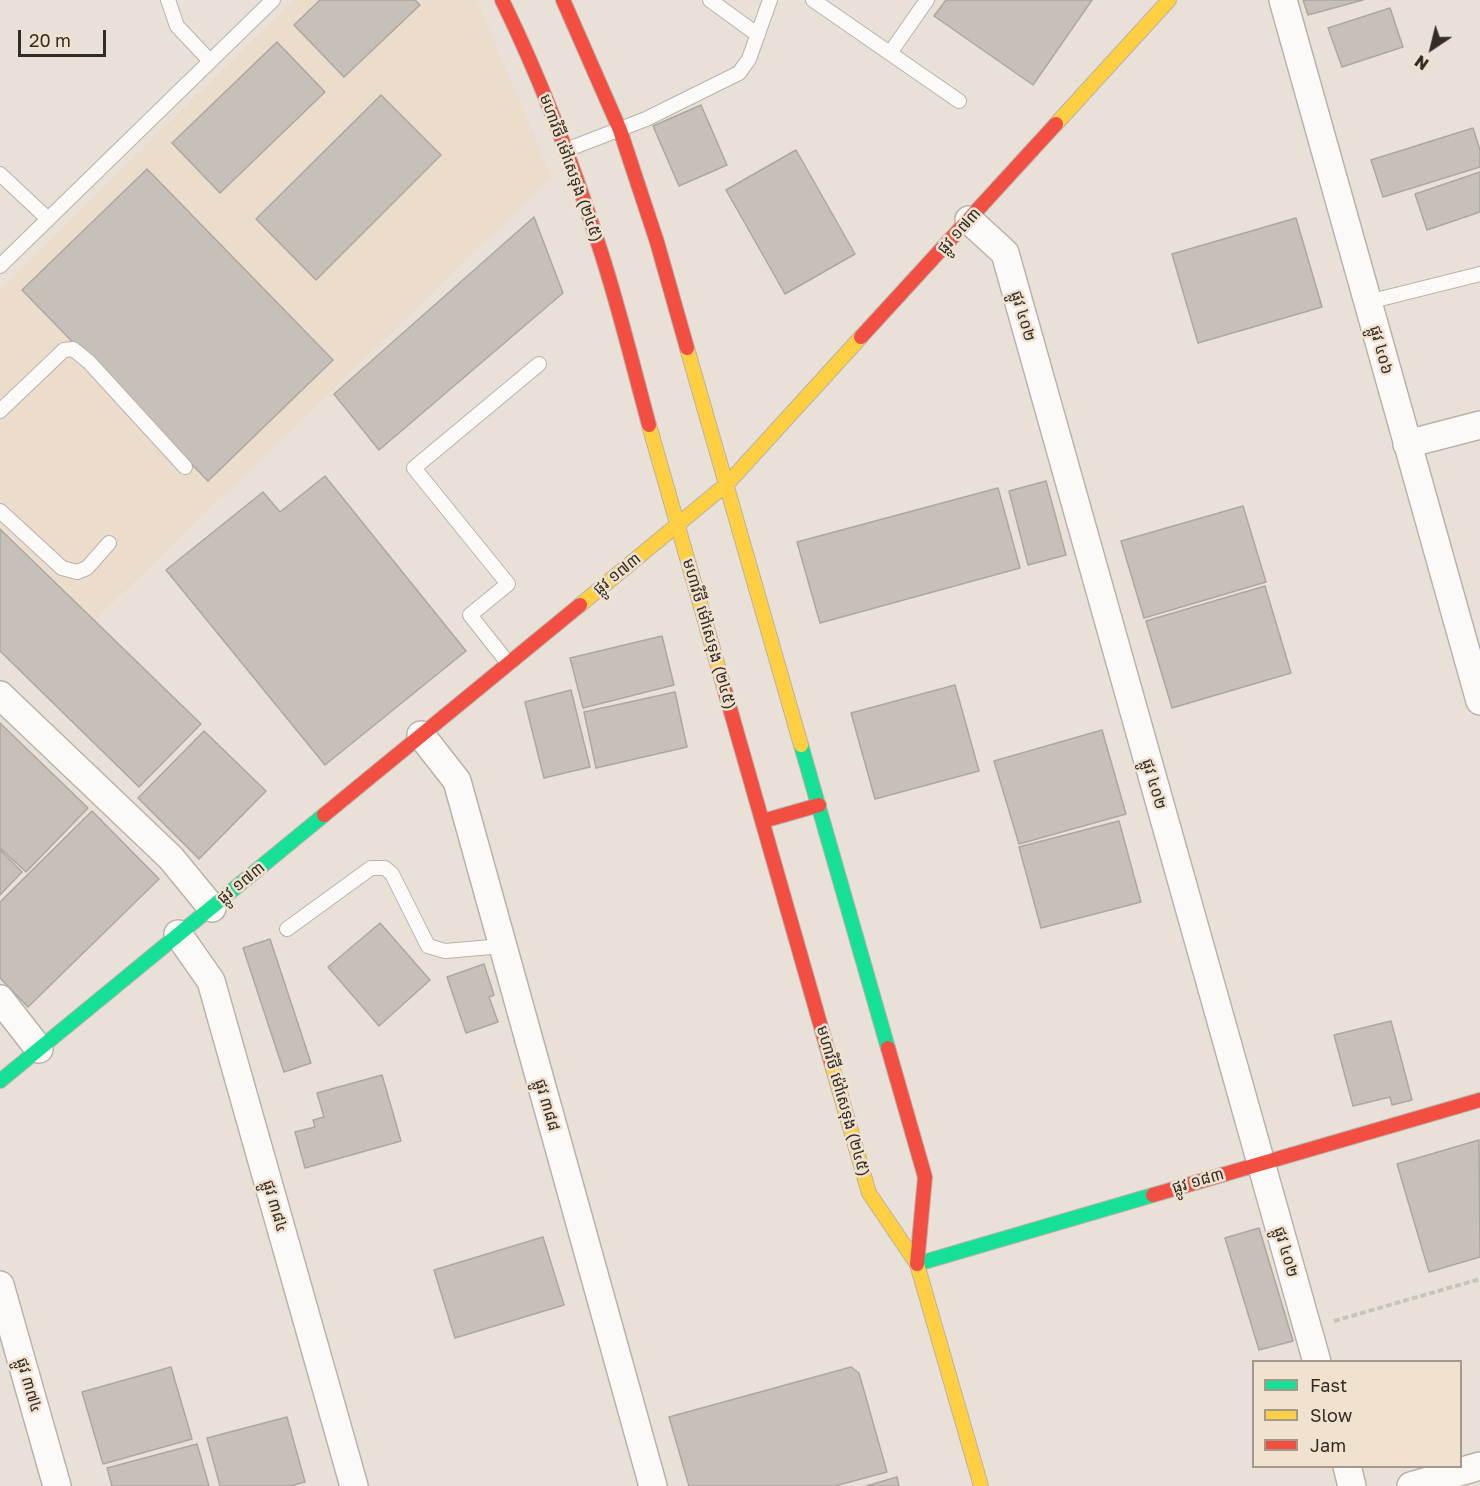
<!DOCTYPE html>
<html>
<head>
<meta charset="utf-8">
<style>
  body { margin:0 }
  #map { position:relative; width:1480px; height:1486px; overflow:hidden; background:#e9e1d8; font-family:"Golos Text",sans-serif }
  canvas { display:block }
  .legend { position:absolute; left:1252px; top:1360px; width:210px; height:108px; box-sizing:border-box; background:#f1e2d0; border:2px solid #a5998c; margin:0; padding:8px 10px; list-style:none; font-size:18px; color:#322c25 }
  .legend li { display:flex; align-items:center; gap:12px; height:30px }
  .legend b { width:30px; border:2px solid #a5998c }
  .north { position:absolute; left:1402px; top:18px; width:60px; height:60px; -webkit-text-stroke:4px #f1e2d0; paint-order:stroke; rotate:215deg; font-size:16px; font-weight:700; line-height:24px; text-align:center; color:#322c25 }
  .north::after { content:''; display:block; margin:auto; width:21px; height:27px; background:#322c25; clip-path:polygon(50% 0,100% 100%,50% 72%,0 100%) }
  .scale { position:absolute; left:18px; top:30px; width:88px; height:27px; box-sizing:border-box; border:3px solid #322c25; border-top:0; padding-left:8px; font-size:18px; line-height:21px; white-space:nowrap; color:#322c25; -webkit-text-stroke:4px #f1e2d0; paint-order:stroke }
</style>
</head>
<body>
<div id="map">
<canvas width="1480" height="1486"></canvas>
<ul class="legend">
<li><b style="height:8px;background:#16e098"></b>Fast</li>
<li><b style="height:8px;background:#ffcf43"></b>Slow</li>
<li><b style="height:8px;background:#f24e42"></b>Jam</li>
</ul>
<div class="north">N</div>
<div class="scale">20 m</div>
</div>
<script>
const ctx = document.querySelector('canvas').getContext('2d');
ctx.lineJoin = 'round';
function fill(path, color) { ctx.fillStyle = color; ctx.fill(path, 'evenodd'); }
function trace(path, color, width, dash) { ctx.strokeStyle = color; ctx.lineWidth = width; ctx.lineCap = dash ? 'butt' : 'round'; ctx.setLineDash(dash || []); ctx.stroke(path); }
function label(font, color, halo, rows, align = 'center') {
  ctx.font = font + ' "Golos Text","Noto Sans Khmer",sans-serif'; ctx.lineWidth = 5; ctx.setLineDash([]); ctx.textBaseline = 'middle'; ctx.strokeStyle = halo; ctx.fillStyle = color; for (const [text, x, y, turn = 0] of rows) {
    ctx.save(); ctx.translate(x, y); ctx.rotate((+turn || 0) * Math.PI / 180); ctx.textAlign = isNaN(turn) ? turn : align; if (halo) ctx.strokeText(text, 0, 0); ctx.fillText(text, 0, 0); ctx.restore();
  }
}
fill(new Path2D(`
  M294,0h183l75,177 -457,443 -95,-96v-235z`), '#ebdccb');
const building = new Path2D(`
  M320,0h95l5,5 -76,72 -50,-52z
  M946,0h146l-59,85 -99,-69z
  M1303,0h60l-55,15z
  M1390,8l13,39 -61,20 -14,-39z
  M277,42l48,50 -105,101 -48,-50z
  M381,95l60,60 -125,125 -60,-61z
  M701,105l26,60 -48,21 -26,-60z
  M1473,128l7,22v17l-97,30 -12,-37z
  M796,150l59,104 -70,40 -59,-104z
  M147,169l186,191 -125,121 -186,-191z
  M1480,172v40l-53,18 -12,-36z
  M534,217l29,76 -184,157 -45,-56z
  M1296,218l26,89 -124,36 -26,-89z
  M325,476l141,175 -141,114 -159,-195 97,-78 17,20z
  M1046,481l20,74 -38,10 -19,-74z
  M998,488l22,80 -200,55 -23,-81z
  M1243,506l23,76 -122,36 -23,-77z
  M0,529l201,195 -62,63 -139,-136z
  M1265,586l26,87 -119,35 -26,-87z
  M662,636l12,49 -91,23 -13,-50z
  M955,685l24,86 -104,28 -24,-86z
  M571,690l19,77 -46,11 -19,-76z
  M675,692l12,55 -91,21 -12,-56z
  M0,723l88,85 -62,64 -26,-24z
  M1102,730l24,84 -107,30 -25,-83z
  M204,731l62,60 -67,68 -61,-61z
  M92,811l67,68 -131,128 -28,-29v-76z
  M1119,821l22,81 -100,26 -22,-81z
  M0,850l22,22 -22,23z
  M380,923l50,57 -51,46 -51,-59z
  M270,939l41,124 -27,9 -41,-124z
  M484,964l10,31 -5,2 9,25 -32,11 -19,-56z
  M1391,1021l21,79 -20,5 -2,-8 -37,9 -19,-71z
  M382,1075l19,66 -96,27 -10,-36 20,-5 -2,-7 11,-3 -7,-24z
  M1479,1140l1,117 -51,15 -32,-108z
  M1259,1228l34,113 -34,9 -34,-112z
  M543,1237l21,68 -109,33 -21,-68z
  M171,1367l21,72 -89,25 -21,-72z
  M851,1367l8,6 28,99 -52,14h-146l-20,-69z
  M287,1417l18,65 -15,4h-70l-13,-48z
  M197,1444l12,42h-97l-5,-18z
  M897,1477l2,9h-33z`);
fill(building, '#c6c0b9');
trace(building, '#aca79f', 1.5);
const lane = new Path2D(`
  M168,0l9,26 33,35
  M710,0l48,35
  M813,0l146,101
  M890,53l37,-53
  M566,150l80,-31 93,-46 10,-14 21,-59
  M0,174l48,45
  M0,266l273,-266
  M1368,302l112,-28
  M0,411l64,-61 9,-1 16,13 96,105
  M0,511l62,57 15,4 10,-4 22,-25
  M508,663l-38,-48 38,-31 -94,-116 125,-104
  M287,929l84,-61h14l7,6 36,72 17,5 58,-5`);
const street = new Path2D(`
  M1283,0l197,701
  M969,220l36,33 312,1109
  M1407,444l73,-19
  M0,695l171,163 41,50
  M421,735l36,46 196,705
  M178,934l33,47 143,505
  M0,999l39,50
  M0,1285l57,201
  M1347,1466l5,20
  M1411,1486l69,-20`);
const fast = new Path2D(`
  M801,745l87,303
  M0,1081l324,-266
  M917,1264l236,-69`);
const slow = new Path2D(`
  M1056,124l113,-124
  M687,348l114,397
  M649,425l76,266
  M580,605l148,-122 133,-146
  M831,1062l38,131 48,71 64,222`);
const jam = new Path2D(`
  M502,0c39,80 71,164 98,249 19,58 33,117 49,176
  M563,0l57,130 37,112 30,106
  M861,337l195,-213
  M725,691l106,371
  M324,815l256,-210
  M763,821l56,-16
  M888,1048l37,129 -8,87
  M1153,1195l327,-95`);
trace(lane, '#b9b2ab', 16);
trace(street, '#b9b2ab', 30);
trace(fast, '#b9b2ab', 16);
trace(slow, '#b9b2ab', 16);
trace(jam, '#b9b2ab', 16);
trace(new Path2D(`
  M1334,1321l146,-42`), '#c6c3c0', 4, [6, 3]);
trace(lane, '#fcfaf9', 14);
trace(street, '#fcfaf9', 27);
trace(fast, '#16e098', 14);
trace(slow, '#ffcf43', 14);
trace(jam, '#f24e42', 14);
label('16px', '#322c25', '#f1e2d0', [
  ["មហាវិថី ម៉ៅសេទុង (២៤៥)",571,168,70],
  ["ផ្លូវ ១៧៣",959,231,-48],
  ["ផ្លូវ ៤០២",1023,316,74],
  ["ផ្លូវ ៤០៦",1381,350,75],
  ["ផ្លូវ ១៧៣",617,574,-39],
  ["មហាវិថី ម៉ៅសេទុង (២៤៥)",709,634,74],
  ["ផ្លូវ ៤០២",1154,784,74],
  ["ផ្លូវ ១៧៣",241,883,-39],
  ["មហាវិថី ម៉ៅសេទុង (២៤៥)",843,1101,74],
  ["ផ្លូវ ៣៨៨",547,1105,74],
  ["ផ្លូវ ១៨៣",1198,1181,-16],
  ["ផ្លូវ ៣៨៤",275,1206,74],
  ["ផ្លូវ ៤០២",1286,1252,74],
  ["ផ្លូវ ៣៧៤",29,1385,74]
]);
</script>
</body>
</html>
